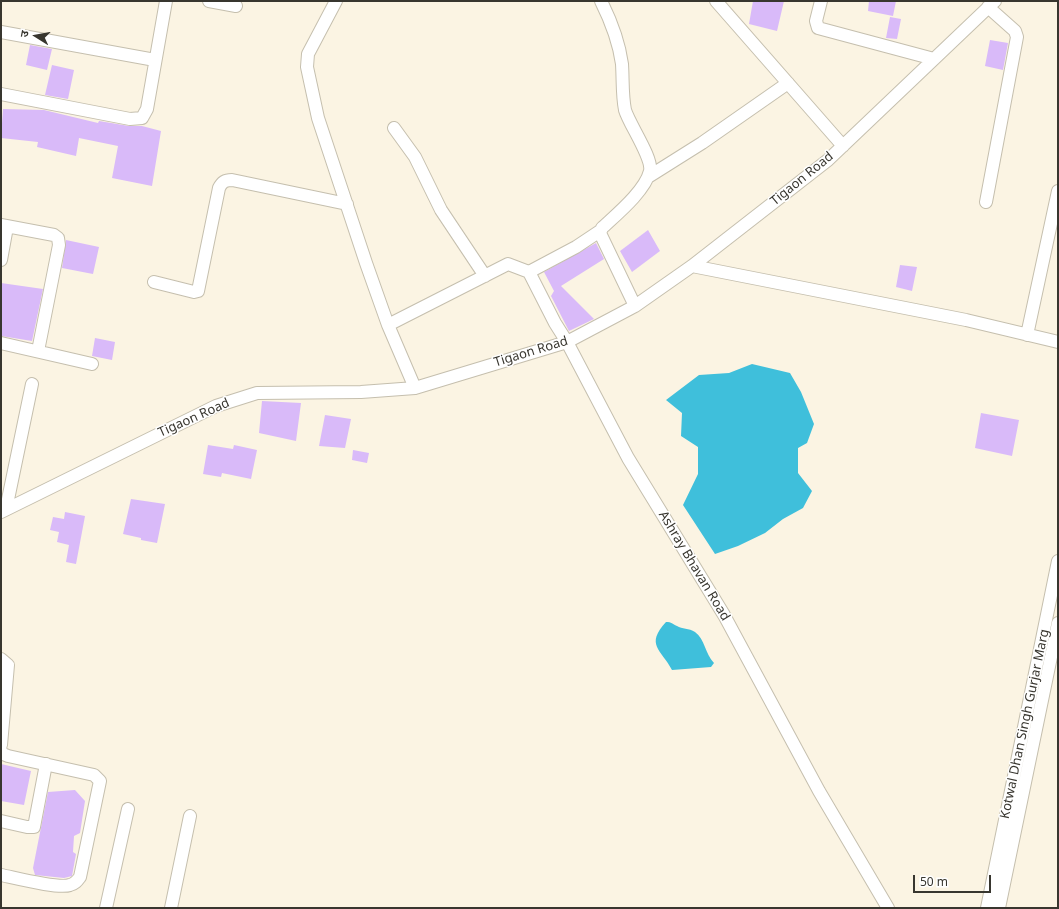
<!DOCTYPE html>
<html>
<head>
<meta charset="utf-8">
<style>
  body { margin:0 }
  #map { position:relative; width:1059px; height:909px; overflow:hidden; background:#fbf4e3; font-family:"Noto Sans","Noto Sans Devanagari",sans-serif }
  canvas { display:block }
  .frame { position:absolute; inset:0; border:2px solid #38362f; pointer-events:none }
  .north { position:absolute; left:16px; top:16px; width:40px; height:40px; -webkit-text-stroke:3px #fff; paint-order:stroke; rotate:281deg; font-size:11px; font-weight:700; line-height:16px; text-align:center; color:#38362f }
  .north::after { content:''; display:block; margin:auto; width:14px; height:18px; background:#38362f; clip-path:polygon(50% 0,100% 100%,50% 72%,0 100%) }
  .scale { position:absolute; left:913px; top:875px; width:78px; height:18px; box-sizing:border-box; border:2px solid #38362f; border-top:0; padding-left:5px; font-size:12px; line-height:14px; white-space:nowrap; color:#38362f; -webkit-text-stroke:3px #fff; paint-order:stroke }
</style>
</head>
<body>
<div id="map">
<canvas width="1059" height="909"></canvas>
<div class="frame"></div>
<div class="north">उ</div>
<div class="scale">50 m</div>
</div>
<script>
const ctx = document.querySelector('canvas').getContext('2d');
ctx.lineJoin = 'round';
function fill(path, color) { ctx.fillStyle = color; ctx.fill(path, 'evenodd'); }
function trace(path, color, width, dash) { ctx.strokeStyle = color; ctx.lineWidth = width; ctx.lineCap = dash ? 'butt' : 'round'; ctx.setLineDash(dash || []); ctx.stroke(path); }
function label(font, color, halo, rows, align = 'center') {
  ctx.font = font + ' "Noto Sans",sans-serif'; ctx.lineWidth = 3; ctx.setLineDash([]); ctx.textBaseline = 'middle'; ctx.strokeStyle = halo; ctx.fillStyle = color; for (const [text, x, y, turn = 0] of rows) {
    ctx.save(); ctx.translate(x, y); ctx.rotate((+turn || 0) * Math.PI / 180); ctx.textAlign = isNaN(turn) ? turn : align; if (halo) ctx.strokeText(text, 0, 0); ctx.fillText(text, 0, 0); ctx.restore();
  }
}
fill(new Path2D(`
  M752,364l38,9 11,19 13,32 -7,19 -9,5v25l14,18 -9,17 -20,11 -18,14 -27,13 -23,8 -32,-49 15,-31v-27l-17,-11 1,-23 -16,-13 33,-25 30,-2z
  M666,622c6,0 6,2 11,4 5,3 12,2 18,6 10,7 10,22 19,31l-3,4 -39,3c-11,-21 -27,-25 -6,-48z`), '#3fbfdb');
fill(new Path2D(`
  M753,1h31l-7,30 -28,-7z
  M869,1h27l-3,15 -25,-5z
  M890,17l11,2 -4,20 -11,-1z
  M990,40l18,3 -5,27 -18,-4z
  M30,45l22,4 -5,21 -21,-5z
  M52,65l22,5 -6,29 -23,-4z
  M3,109l41,1 54,13 1,-2 30,5h13l19,5 -9,55 -40,-8 6,-32 -39,-8 -3,18 -39,-9 1,-5 -37,-4z
  M648,230l12,21 -28,21 -12,-21z
  M66,240l33,7 -6,27 -31,-6z
  M596,243l8,16 -43,27 33,33 -25,12 -18,-35 3,-5 -10,-19z
  M900,265l17,2 -5,24 -16,-4z
  M1,283l42,6 -11,52 -31,-5z
  M95,338l20,4 -3,18 -20,-4z
  M262,401l39,2 -5,38 -37,-8z
  M981,413l38,7 -7,36 -37,-8z
  M325,415l26,4 -6,29 -26,-2z
  M208,445l25,4 1,-4 23,5 -6,29 -29,-6 -1,4 -18,-3z
  M353,450l16,3 -2,10 -15,-3z
  M131,499l34,5 -8,39 -16,-3v-2l-18,-4z
  M65,512l20,4 -9,48 -10,-2 3,-17 -12,-3 2,-10 -9,-2 3,-13 11,2z
  M1,764l30,7 -7,34 -23,-4z
  M75,790l10,11 -5,32 -6,3 -1,16 3,2 -4,22 -8,2 -29,-3 -2,-7 15,-76z`), '#d9baf9');
const minor = new Path2D(`
  M209,1l27,5
  M336,1l-28,53 -1,13 11,51 48,145 22,62 27,63
  M601,1c10,20 18,41 21,63 1,15 0,31 3,46 4,14 28,48 25,61 -5,20 -33,43 -48,57l-2,5 35,73
  M716,1l127,145
  M821,1l-5,20 2,7 116,31
  M1,32l154,28
  M1,94l129,25 12,-1 5,-9 19,-108
  M394,128l21,29 26,53 44,66
  M648,177l54,-34 86,-60
  M986,202l31,-165 -2,-6 -27,-24
  M1,225l53,10 4,3 1,7 -21,106
  M1,260l6,-33
  M692,266l274,54 92,22
  M529,272l47,-25 24,-16
  M154,282l40,10 4,-1 21,-103c3,-6 6,-8 13,-8l115,24
  M388,325l120,-61 21,8 26,51 12,19 61,116 96,157 95,176 69,117
  M1027,335l31,-144
  M1,343l91,21
  M6,509l26,-125
  M1,512l215,-106 41,-13 104,-1 54,-4 152,-46 68,-36 57,-40 136,-106 167,-159
  M1,659l7,6 -7,80
  M1,751l2,3 5,2 86,19 6,6 -20,96c-3,4 -5,7 -10,8 -12,4 -54,-7 -69,-10
  M1,821l26,6h7l12,-63
  M106,908l22,-99
  M171,908l19,-92
  M987,908l71,-347
  M999,908l59,-285`);
trace(minor, '#c5bfae', 14);
trace(minor, '#fff', 12);
label('13px', '#38362f', '#fff', [
  ["Tigaon Road",802,179,-39],
  ["Tigaon Road",531,352,-17],
  ["Tigaon Road",194,418,-24],
  ["Ashray Bhavan Road",694,566,59],
  ["Kotwal Dhan Singh Gurjar Marg",1025,724,-78]
]);
</script>
</body>
</html>
